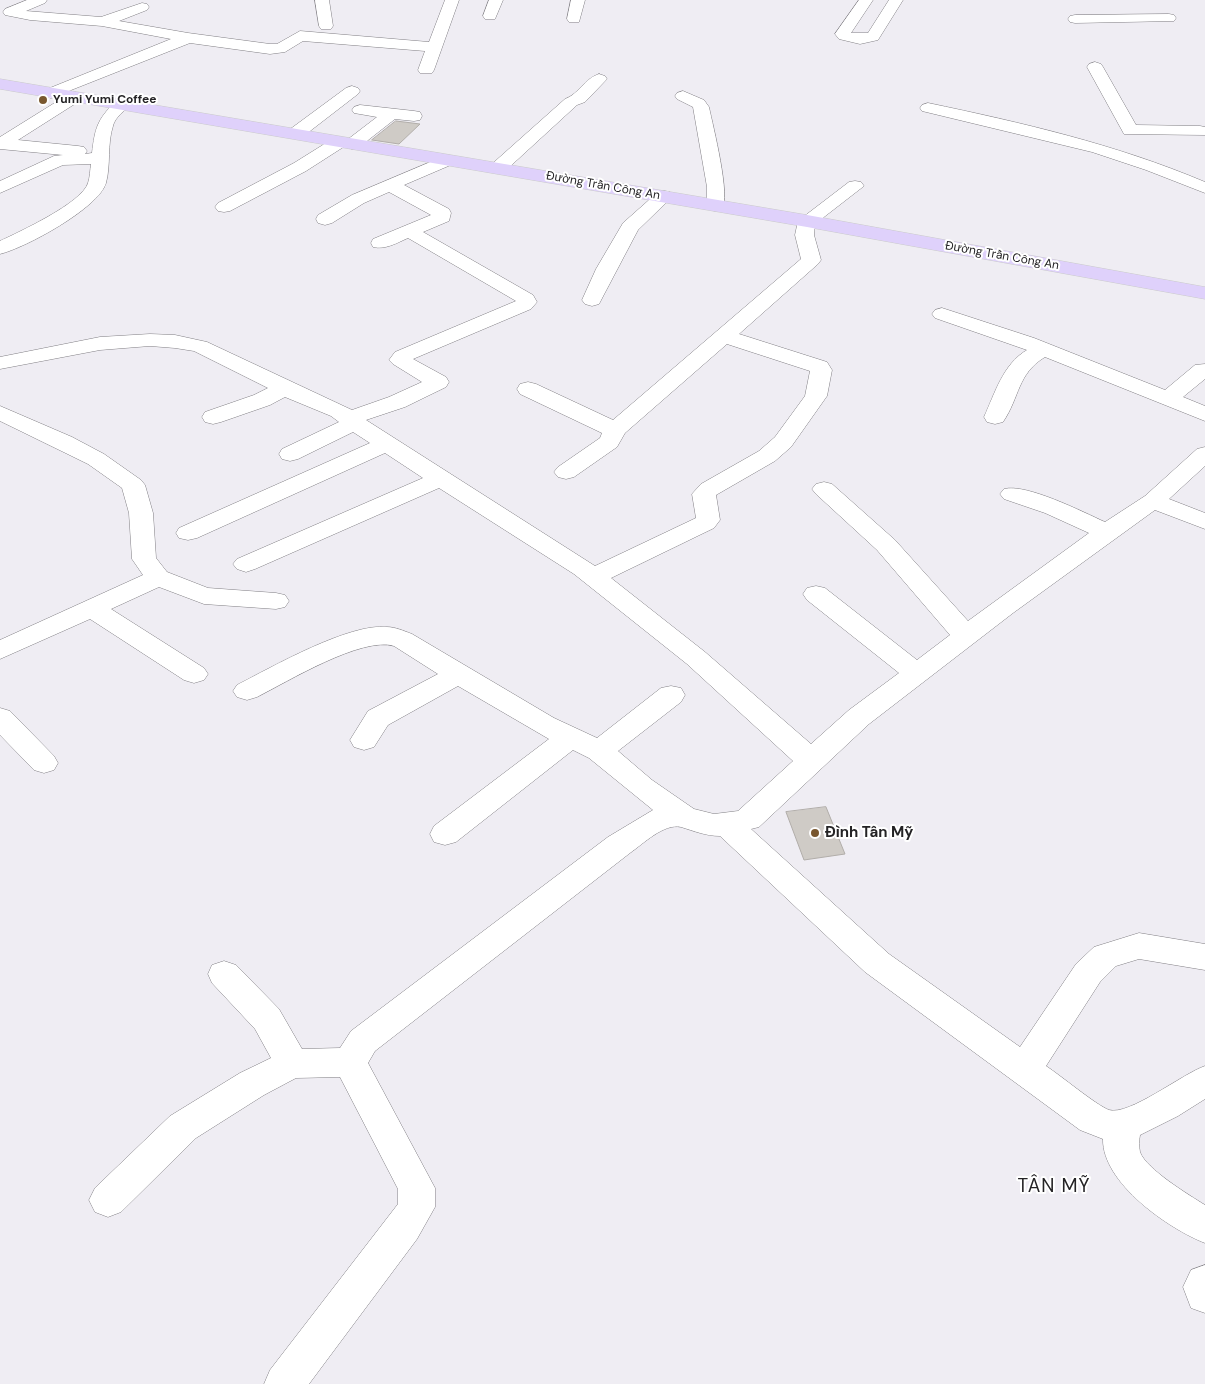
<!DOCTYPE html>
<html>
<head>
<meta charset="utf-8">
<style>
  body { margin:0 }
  canvas { display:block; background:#efedf3 }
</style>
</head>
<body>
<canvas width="1205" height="1384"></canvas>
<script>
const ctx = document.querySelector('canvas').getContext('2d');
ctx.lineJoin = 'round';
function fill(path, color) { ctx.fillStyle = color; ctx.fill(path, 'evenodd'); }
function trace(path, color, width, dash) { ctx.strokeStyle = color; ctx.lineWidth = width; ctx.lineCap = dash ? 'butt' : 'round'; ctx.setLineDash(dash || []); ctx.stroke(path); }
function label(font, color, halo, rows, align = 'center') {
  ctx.font = font + ' "DM Sans",sans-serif'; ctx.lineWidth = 4; ctx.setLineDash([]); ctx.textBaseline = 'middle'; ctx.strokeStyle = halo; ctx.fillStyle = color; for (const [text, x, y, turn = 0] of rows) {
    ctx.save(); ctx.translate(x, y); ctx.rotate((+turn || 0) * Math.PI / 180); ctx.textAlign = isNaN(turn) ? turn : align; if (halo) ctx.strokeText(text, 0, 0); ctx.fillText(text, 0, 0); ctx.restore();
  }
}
const building = new Path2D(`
  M396,121l24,3 -21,20 -27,-4z
  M826,807l19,47 -41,6 -18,-48z`);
fill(building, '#cfcbc6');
trace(building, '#b1ada9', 1);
const minor = new Path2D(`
  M27,0h20l-2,3 -19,8 75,6 41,-14 5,1 2,3 -2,3 -28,11 69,12 82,11h7l23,-13 129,11 16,-42h14l-25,70 -2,3h-12l-2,-3 7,-19 -122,-10 -18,11 -15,2 -80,-11 -139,55 -6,-2 -2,-3 2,-3 126,-51 -69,-13 -72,-6 -25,-5 -2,-3 2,-3z
  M315,0h14l4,26 -2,3h-10l-2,-3z
  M489,0h14l-8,19h-10l-2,-3z
  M571,0h14l-6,22h-10l-2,-3z
  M859,0h14l-22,33h17l21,-33h14l-25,40 -18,4 -21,-5 -4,-5z
  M1169,14l5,1 2,3 -2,3 -99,2 -5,-1 -2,-3 2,-3 5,-1z
  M1095,62l6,2 2,3 33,58 64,1 5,1v8l-81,-1 -37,-67 2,-3z
  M599,74l6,2 2,3 -22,23 -8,3 -73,67 -6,1 -6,-1 -3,-4 3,-4 73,-65c14,-5 20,-21 34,-25z
  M352,86l6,2 2,3 -2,3 -57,44h-12l-2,-4 2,-4 57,-42z
  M683,91l21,9 5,7c4,19 22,90 13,103l-6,1 -6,-1 -3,-4v-19l-14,-80 -16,-8 -2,-3 2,-3z
  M75,92l6,2 2,3 -2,3 -63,40 60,6 6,1 3,4 -2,3 7,-1c3,-25 5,-33 23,-51h12l2,3c-5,7 -14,12 -16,21 -6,18 -2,39 -7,57 -7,25 -81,65 -106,71v-13c19,-9 82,-38 88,-58 2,-6 2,-13 3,-19l-28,1 -63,28v-12l54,-25 9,-1 -63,-6v-12l69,-43z
  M928,103c95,20 187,41 277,79v11l-59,-23 -54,-18 -170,-41 -2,-3 2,-3z
  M360,105l54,6 6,1 2,4 -2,4 -6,1 -19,-2 -37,29 -6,1 -7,-3 -39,25 -76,40 -6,1 -6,-1 -3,-4 3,-4 76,-40 40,-25 6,-1 7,3 30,-23 -23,-4 -2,-3 2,-3z
  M447,155l6,1 3,4 -3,4 -49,21 45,24 2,4 -2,8 -26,11 110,63 4,7 -6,7 -118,50 33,18 3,5 -3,5 -41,20 -39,13 229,146 101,-48 -4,-24 9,-10 58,-33 16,-14 30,-41 5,-25 -83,-27 -102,89 -8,14 -43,30 -8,2 -8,-2 -4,-5 4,-5 42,-29 2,-5 -82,-39 -3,-5 3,-5 8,-2 8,2 77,36 188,-161 -6,-24 3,-14 51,-39 6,-1 6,1 3,4 -49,38 -1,11 7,25 -3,4 -79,70 88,28 5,8 -5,26 -36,51 -16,14 -59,34 4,25 -6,8 -103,50 94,74 106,92 38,-34 50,-37 -92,-73 -4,-6 4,-6 9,-2 9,2 92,72 33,-25 -73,-85 -61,-56 -4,-5 4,-5 8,-2 8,2 63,56 73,81 121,-88 -44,-20 -41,-14 -4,-5 4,-5c22,-6 79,23 101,33l40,-26 52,-47 8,-2v19l-36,33 36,14v16l-50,-19 -142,103 -144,111 -110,103 -8,2 138,125 131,93 56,-83 18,-17 45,-14 66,11v26l-66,-11 -23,7 -16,16 -54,84c14,9 50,39 63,44 20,6 73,-36 96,-44v33l-27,17 -38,19c-1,5 -1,12 0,17 6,17 49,43 65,53v38c-36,-14 -103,-60 -102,-104l-23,-9 -215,-158 -145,-136c-14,0 -26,-5 -39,-9 -17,-4 -38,17 -51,26l-255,198 -7,12 67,125v19l-18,32 -108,145h-45l6,-14 128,-166v-15l-58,-112 -44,1 -32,17 -68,43 -75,74 -13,5 -13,-5 -6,-12 6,-12 75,-72 70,-43 31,-15 -16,-29 -43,-46 -4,-9 4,-9 12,-4 12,4 43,44 23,40 38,-1 11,-17 257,-194 45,-27 -64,-52 -16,-8 -117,92 -11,3 -11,-3 -4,-8 4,-8 115,-87 -91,-53 -70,39 -14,22 -10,3 -10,-3 -4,-7 18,-29 70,-37 -44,-28c-32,-10 -107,36 -137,51l-10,3 -10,-3 -4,-6 4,-6c35,-18 112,-62 150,-58 8,0 17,4 25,7l142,84 43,20 64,-50 10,-2 10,2 4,7 -4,7 -63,49 34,29 42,29 20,5 24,-3 55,-50 -106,-97 -113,-90 -135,-86 -184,81 -9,3 -9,-3 -4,-5 4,-5 186,-81 -38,-25 -188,85 -9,2 -9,-2 -3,-5 3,-5 191,-85 -17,-11 -55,27 -8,2 -8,-2 -3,-5 3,-5 57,-27 -8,-6 -46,-19 -15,8 -49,17 -8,2 -8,-2 -3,-5 3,-5 49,-17 14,-7 -74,-37 -19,-3 -25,-2 -50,4 -100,19v-12l100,-20 50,-3 25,1 32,7 145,68 37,-13 33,-15 -29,-18 -4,-4 6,-8 121,-51 -108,-63c-11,5 -23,12 -35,9l-2,-4 2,-4 58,-24 -42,-23 -25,11 -32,20 -7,2 -7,-2 -2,-4 2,-4 34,-20z
  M664,191l6,1 3,4 -35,34 -39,74 -7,2 -7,-2 -3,-4 14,-31 27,-46 35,-31z
  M942,308l92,30 131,52 30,-25 10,-1v15l-22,18 22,9v15l-160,-64c-28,17 -25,40 -42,65l-8,2 -8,-2 -3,-5c11,-24 19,-53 43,-67l-92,-32 -3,-4 3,-4z
  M0,406l72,31 32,17 37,26 4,5 8,28 3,45 11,14 41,16 68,5 9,2 4,6 -4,6 -9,2 -72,-5 -45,-17 -48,22 93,59 4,6 -4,6 -10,3 -10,-3 -94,-61 -90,40v-19l143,-65 -11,-16 -3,-46 -7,-25 -34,-24 -88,-43z
  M0,708l10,3 44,45 4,7 -4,7 -10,3 -10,-3 -34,-35z
  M1205,1265v48l-14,-5 -8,-21 8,-17z`);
const major = new Path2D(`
  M0,79l807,136 398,72v12l-398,-72 -807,-138z`);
trace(minor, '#817f84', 1);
trace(major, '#cacacb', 1);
fill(minor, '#fff');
fill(major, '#dfd1fb');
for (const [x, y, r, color] of [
  [43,100,5,"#79572f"],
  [815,833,5,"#79572f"]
]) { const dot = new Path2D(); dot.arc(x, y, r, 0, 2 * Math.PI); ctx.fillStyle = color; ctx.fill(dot); trace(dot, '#fff', 2); }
label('bold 12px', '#242325', '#fff', [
  ["Yumi Yumi Coffee",53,100]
], 'left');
label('12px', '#242325', '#fff', [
  ["Đường Trần Công An",603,186,10],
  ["Đường Trần Công An",1002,256,10]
]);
label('bold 15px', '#242325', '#fff', [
  ["Đình Tân Mỹ",825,833]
], 'left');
ctx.letterSpacing = '1px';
label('19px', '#242325', '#fff', [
  ["TÂN MỸ",1054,1187]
]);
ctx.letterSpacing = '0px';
</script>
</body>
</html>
